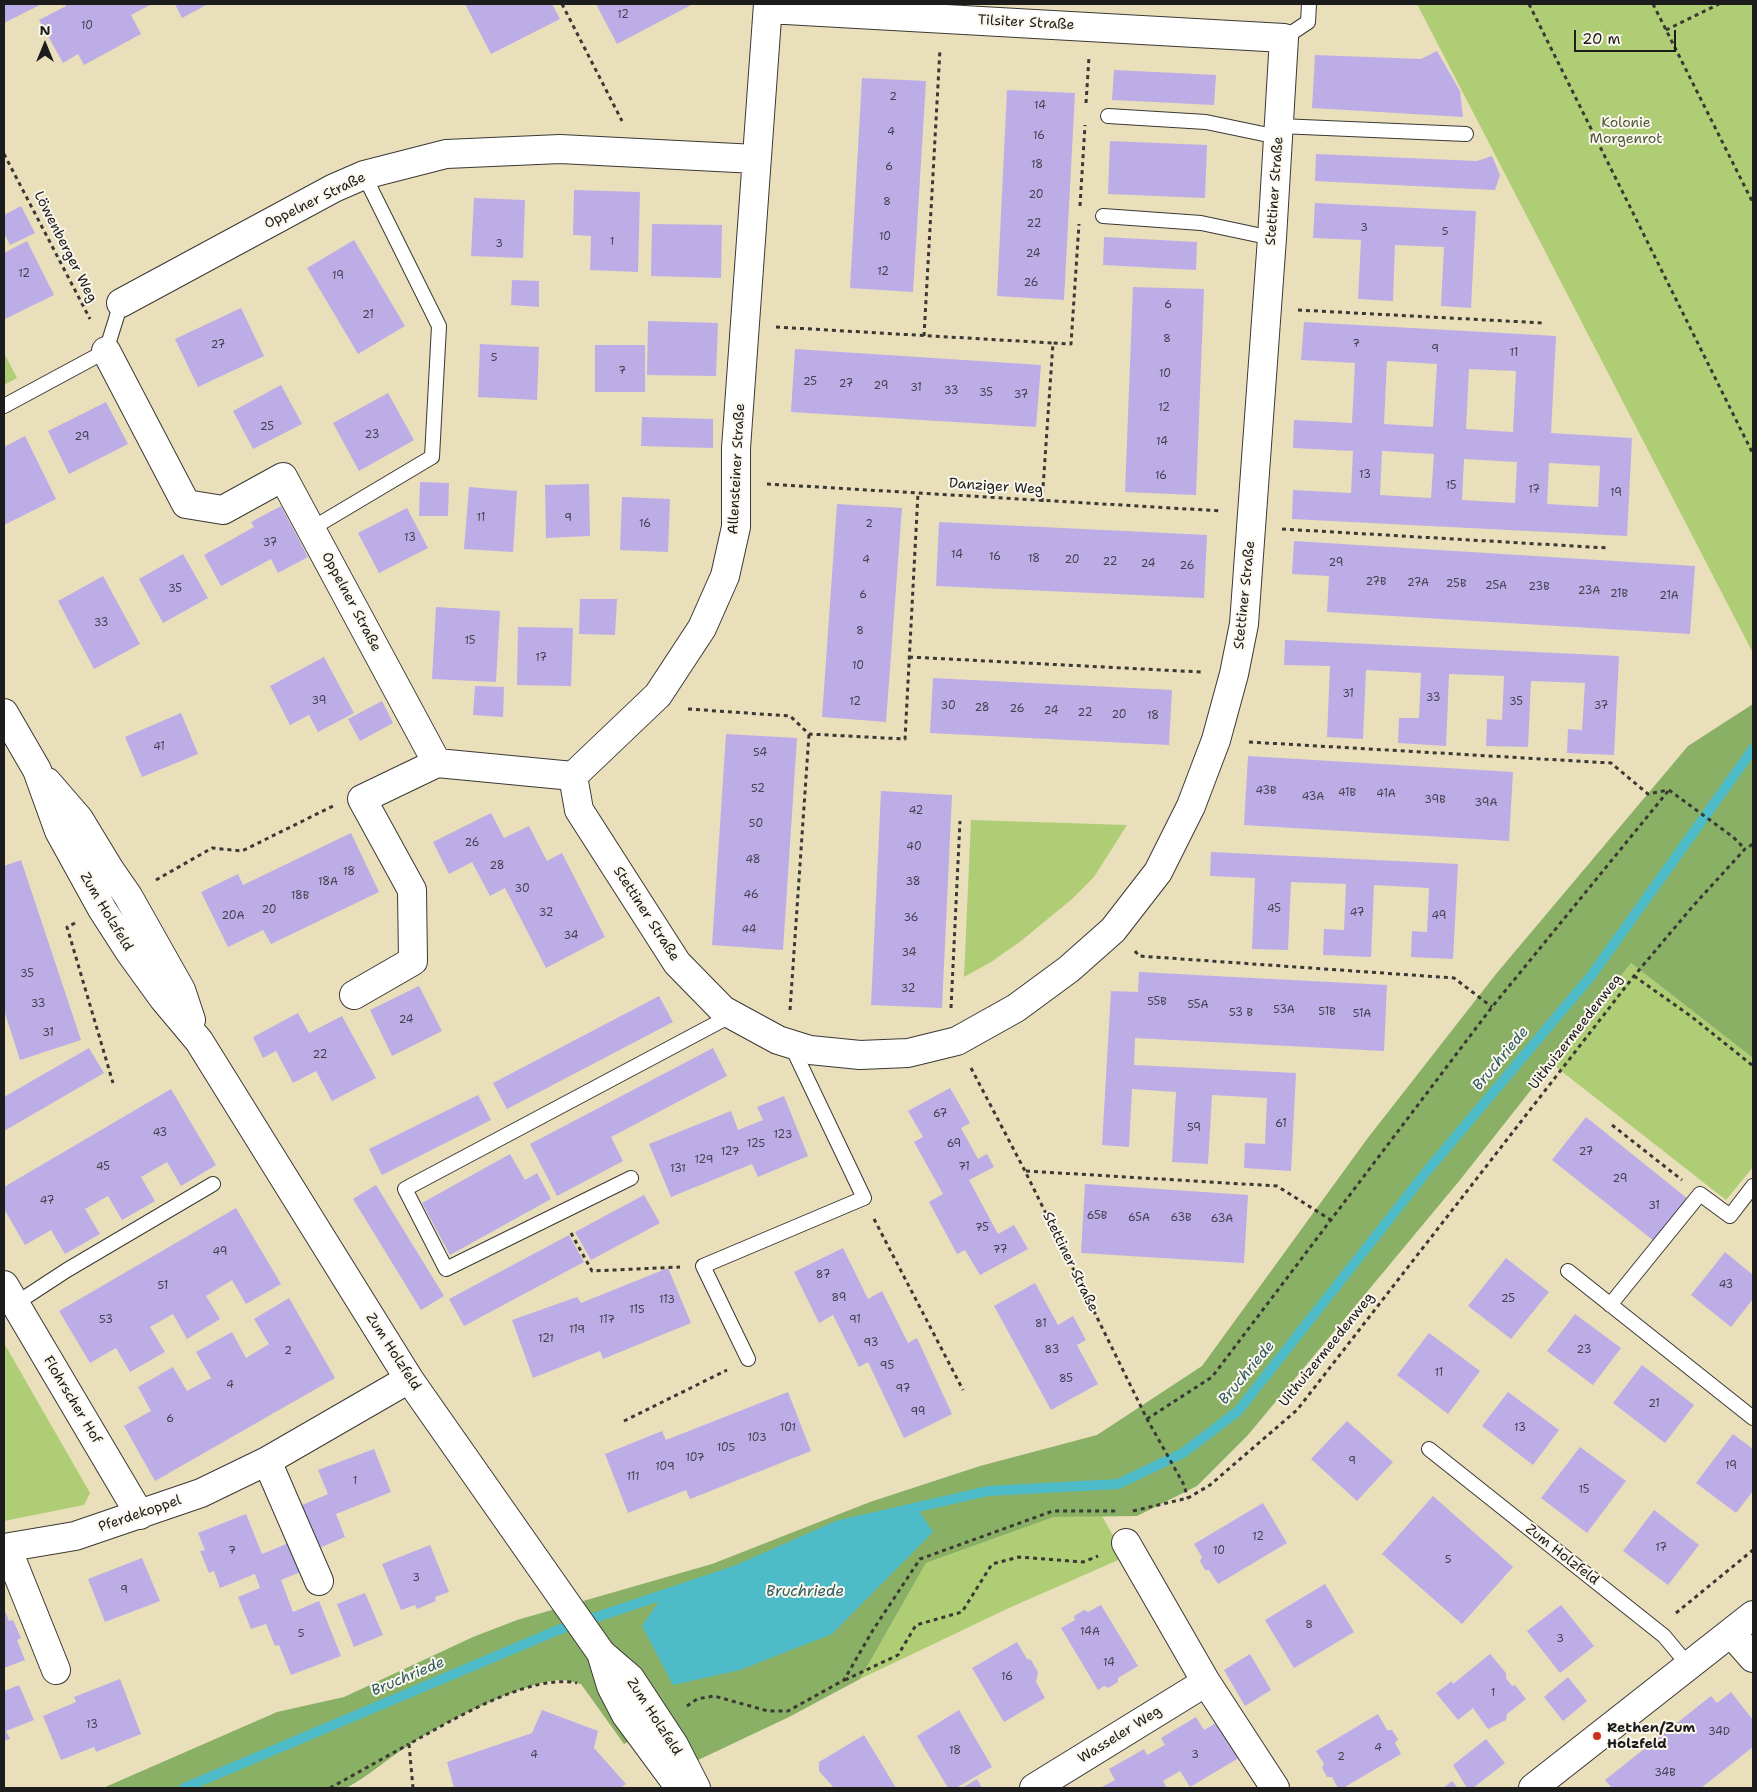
<!DOCTYPE html>
<html>
<head>
<meta charset="utf-8">
<style>
  body { margin:0 }
  #map { position:relative; width:1757px; height:1792px; overflow:hidden; background:#eadfbb; font-family:"Shantell Sans",sans-serif }
  canvas { display:block }
  .frame { position:absolute; inset:0; border:5px solid #1c1c1c; pointer-events:none }
  .north { position:absolute; left:20px; top:20px; width:50px; height:50px; -webkit-text-stroke:4px #fbf7ec; paint-order:stroke; rotate:0deg; font-size:14px; font-weight:700; line-height:20px; text-align:center; color:#1c1c1c }
  .north::after { content:''; display:block; margin:auto; width:18px; height:22px; background:#1c1c1c; clip-path:polygon(50% 0,100% 100%,50% 72%,0 100%) }
  .scale { position:absolute; left:1574px; top:30px; width:102px; height:22px; box-sizing:border-box; border:2px solid #1c1c1c; border-top:0; padding-left:6px; font-size:15px; line-height:18px; white-space:nowrap; color:#1c1c1c; -webkit-text-stroke:4px #fbf7ec; paint-order:stroke }
</style>
</head>
<body>
<div id="map">
<canvas width="1757" height="1792"></canvas>
<div class="frame"></div>
<div class="north">N</div>
<div class="scale">20 m</div>
</div>
<script>
const ctx = document.querySelector('canvas').getContext('2d');
ctx.lineJoin = 'round';
function fill(path, color) { ctx.fillStyle = color; ctx.fill(path, 'evenodd'); }
function trace(path, color, width, dash) { ctx.strokeStyle = color; ctx.lineWidth = width; ctx.lineCap = dash ? 'butt' : 'round'; ctx.setLineDash(dash || []); ctx.stroke(path); }
function label(font, color, halo, rows, align = 'center') {
  ctx.font = font + ' "Shantell Sans",sans-serif'; ctx.lineWidth = 4; ctx.setLineDash([]); ctx.textBaseline = 'middle'; ctx.strokeStyle = halo; ctx.fillStyle = color; for (const [text, x, y, turn = 0] of rows) {
    ctx.save(); ctx.translate(x, y); ctx.rotate((+turn || 0) * Math.PI / 180); ctx.textAlign = isNaN(turn) ? turn : align; if (halo) ctx.strokeText(text, 0, 0); ctx.fillText(text, 0, 0); ctx.restore();
  }
}
fill(new Path2D(`
  M1417,4h336v649z
  M4,353l13,25 -13,7z
  M971,820l156,5 -33,52 -22,22 -51,42 -30,21 -27,15z
  M1631,963l122,95v109l-27,33 -175,-137z
  M4,1343l86,150 -6,12 -80,16z
  M1102,1516l23,41 -116,51 -149,71 66,-116 128,-46z`), '#aecd75');
fill(new Path2D(`
  M1753,704v354l-122,-95 -171,217 -212,255 -51,51 -60,30 -83,1 -128,46 -66,116 -71,38 -93,44 -56,-25 -16,8 -43,-60c-6,-1 -13,-4 -19,-4 -34,-1 -124,45 -153,65 -22,14 -40,31 -63,43h-243l174,-76 67,-15 129,-60 44,-17 195,-56 158,-62 110,-36 117,-31 105,-69 165,-227 129,-165 192,-228z`), '#8ab066');
fill(new Path2D(`
  M917,1508l16,24 -101,102 -92,36 -67,15 -31,-59 22,-32 73,-24 102,-45z`), '#4ebbc8');
trace(new Path2D(`
  M184,1788l374,-158 179,-60 102,-45 149,-34 130,-7 65,-31 55,-42 189,-240 164,-195 162,-227`), '#4ebbc8', 10);
fill(new Path2D(`
  M4,4h38l-38,19z
  M65,4h87l-21,11 10,19 -57,31 -6,-11 -15,9 -24,-43 27,-14z
  M175,4h33l-26,14z
  M465,4h87l8,15 -69,35z
  M596,4h97l-76,40z
  M1437,51l23,40 3,26 -151,-9 3,-53 106,4z
  M1114,70l102,5 -2,30 -102,-5z
  M862,78l64,3 -13,211 -63,-4z
  M1007,90l68,3 -11,207 -67,-4z
  M1110,141l97,4 -2,53 -97,-4z
  M1316,154l161,7 15,-5 8,19 -5,15 -180,-9z
  M574,190l66,2 -2,80 -48,-2 1,-34 -18,-1z
  M474,198l51,2 -2,58 -52,-2z
  M1315,203l161,8 -5,97 -30,-2 3,-59 -49,-2 -2,56 -35,-2 3,-59 -48,-2z
  M21,206l14,27 -25,12 -6,-12v-18z
  M652,224l70,1 -1,53 -70,-2z
  M1104,237l93,5 -1,28 -93,-5z
  M354,240l51,86 -47,28 -51,-86z
  M27,241l27,54 -49,24 -1,-66z
  M512,280l27,1v26l-28,-2z
  M1133,287l71,2 -8,206 -71,-3z
  M241,308l23,48 -66,31 -23,-48z
  M648,321l70,2 -2,53 -69,-1z
  M1304,322l252,14 -5,97 81,5 -5,98 -335,-17 1,-29 58,3 2,-42 -60,-3 1,-28 58,3 3,-60 -54,-3zM1387,361l50,3 -4,63 -49,-3zM1469,369l47,2 -3,61 -47,-3zM1382,451l52,3 -3,44 -51,-3zM1464,459l53,3 -2,41 -53,-3zM1549,463l51,3 -2,41 -51,-3z
  M480,344l59,3 -2,53 -59,-3z
  M595,345h50v47h-50z
  M795,349l246,16 -5,62 -245,-15z
  M281,385l21,39 -49,25 -20,-38z
  M388,393l26,47 -55,31 -26,-48z
  M106,402l22,42 -59,30 -21,-43z
  M642,417l71,2v29l-72,-2z
  M25,436l31,63 -52,26v-78z
  M420,482l29,1 -1,33h-29z
  M589,484l1,52 -44,2 -1,-53z
  M469,487l48,4 -4,61 -49,-3z
  M622,497l48,2 -2,53 -48,-2z
  M837,504l65,4 -16,214 -64,-5z
  M281,506l27,51 -30,16 -7,-14 -50,27 -17,-31 50,-28 -3,-5z
  M407,508l21,40 -49,25 -21,-40z
  M939,522l268,13 -3,63 -268,-12z
  M1294,541l401,25 -5,68 -363,-22 2,-36 -37,-2z
  M183,554l25,44 -45,25 -24,-44z
  M103,576l37,68 -46,25 -36,-68z
  M580,599h37l-2,36 -36,-1z
  M436,607l64,4 -4,71 -64,-3z
  M518,627l55,1 -2,58 -54,-1z
  M1285,640l334,16 -5,99 -47,-2 1,-24 14,1 3,-47 -54,-2 -3,66 -42,-1 1,-27 15,1 2,-44 -55,-2 -3,72 -48,-3 1,-25h20l2,-45 -55,-3 -3,69 -36,-2 3,-71 -46,-1z
  M324,657l30,56 -36,19 -9,-17 -19,10 -20,-39z
  M933,678l239,12 -3,55 -239,-12z
  M475,686l29,1 -1,30 -30,-2z
  M382,701l11,22 -33,18 -12,-22z
  M181,713l17,41 -56,23 -17,-40z
  M726,734l71,4 -14,212 -71,-5z
  M1248,756l265,16 -4,69 -265,-16z
  M881,791l71,4 -10,213 -71,-3z
  M491,813l13,25 25,-12 18,35 15,-8 43,84 -59,31 -41,-80 -15,8 -18,-34 -23,12 -16,-32z
  M351,833l28,59 -108,52 -8,-14 -35,17 -27,-55 37,-18 5,11z
  M1211,852l247,12 -5,95 -42,-2 1,-26 15,1 2,-44 -55,-3 -3,72 -48,-2 1,-26 20,1 2,-46 -55,-2 -3,68 -36,-1 3,-71 -45,-2z
  M21,860l60,180 -61,20 -16,-50v-144z
  M1139,972l248,13 -3,66 -249,-13 -1,27 162,8 -5,98 -47,-3 1,-25 20,1 2,-46 -55,-3 -4,69 -36,-2 4,-70 -44,-3 -3,58 -27,-2 9,-154 27,1z
  M419,986l23,45 -50,25 -22,-46z
  M659,996l14,26 -166,87 -14,-26z
  M298,1013l11,20 33,-17 34,62 -44,23 -16,-30 -23,12 -17,-32 -13,7 -10,-21z
  M89,1048l15,25 -100,58v-34z
  M713,1048l14,28 -116,61 12,24 -66,35 -27,-52z
  M950,1088l20,35 -9,5 17,31 9,-5 7,13 -25,13 29,54 16,-9 14,24 -48,26 -15,-25 -8,4 -28,-52 14,-8 -29,-52 9,-5 -15,-26z
  M171,1089l45,76 -35,21 -14,-24 -26,15 14,24 -33,19 -14,-24 -23,13 15,25 -35,20 -14,-24 -26,15 -21,-36v-22z
  M478,1095l13,25 -109,55 -13,-26z
  M784,1096l24,60 -50,21 -6,-13 -81,33 -22,-53 82,-33 7,19 25,-10 -6,-13z
  M1586,1117l102,82 -34,42 -102,-81z
  M510,1154l15,26 12,-7 14,26 -101,56 -28,-52z
  M1085,1184l163,11 -4,68 -163,-10z
  M376,1185l68,111 -23,14 -68,-111z
  M644,1195l16,28 -69,37 -16,-28z
  M236,1208l45,76 -35,20 -14,-24 -26,16 14,23 -33,20 -14,-25 -23,13 15,25 -35,20 -14,-24 -26,15 -31,-52z
  M569,1235l15,27 -120,64 -15,-27z
  M843,1248l25,51 14,-8 26,52 9,-5 35,76 -48,24 -36,-76 -9,5 -26,-52 -14,8 -25,-51z
  M1725,1252l28,23v24l-22,28 -40,-32z
  M1506,1258l43,34 -38,47 -43,-33z
  M668,1268l23,55 -88,36 -3,-8 -67,27 -21,-58 65,-23 4,6z
  M1035,1283l23,42 15,-9 13,24 -9,5 21,39 -47,26 -57,-104z
  M289,1298l46,80 -180,103 -31,-55 27,-15 -13,-24 35,-20 14,24 24,-13 -15,-26 36,-20 14,26 23,-14 -15,-25z
  M1575,1314l46,34 -28,37 -46,-34z
  M1429,1333l51,38 -32,43 -51,-39z
  M1642,1365l52,40 -29,38 -52,-40z
  M788,1392l23,59 -121,48 -4,-9 -58,23 -23,-59 57,-23 4,9z
  M1508,1392l51,38 -26,35 -51,-39z
  M1347,1421l46,41 -36,39 -46,-42z
  M1733,1434l20,15v42l-17,22 -40,-30z
  M1580,1447l46,34 -39,52 -46,-35z
  M374,1449l17,43 -55,22 9,23 -28,12 -17,-43 28,-12 -10,-24z
  M1433,1496l80,71 -51,57 -80,-70z
  M1263,1503l24,40 -69,41 -9,-14h-4l-5,-9 2,-4 -8,-13z
  M1654,1510l45,35 -31,40 -45,-34z
  M246,1514l16,40 29,-12 12,29 -22,9 12,32 26,-11 22,55 -50,19 -12,-30 -4,1 -9,-22 -15,5 -13,-32 22,-9 -5,-14 -35,14 -6,-17 -5,2 -9,-22 5,-1 -7,-17z
  M430,1545l19,47 -14,5 1,4 -19,8 -2,-4 -14,5 -19,-46z
  M142,1558l18,43 -55,21 -17,-43z
  M1325,1584l29,48 -60,36 -29,-48z
  M365,1593l18,42 -29,12 -17,-43z
  M1101,1605l37,61 -20,12v4l-10,6 -4,-2 -6,4 -37,-62 14,-8 -1,-4 10,-6 4,2z
  M1561,1605l33,41 -34,27 -33,-42z
  M4,1608l5,13 4,-1 8,18 -4,2 8,20 -21,8z
  M1017,1642l10,17 4,1 7,12 -2,10 9,16 -41,24 -32,-54z
  M1250,1654l21,36 -26,16 -21,-36z
  M1490,1654l16,19v5l6,8 3,-1 11,14 -19,15 -1,6 -18,9 -15,-21 -15,12 -22,-27 16,-12 1,3z
  M1568,1677l19,24 -24,20 -19,-24z
  M120,1679l21,55 -45,18 -2,-5 -33,13 -18,-44 33,-14 -2,-5z
  M19,1685l15,35 -28,11 4,8 -6,2v-50z
  M1731,1692l22,28v27l-52,41h-89l-7,-8 106,-84 6,7z
  M542,1710l56,21 -4,17 32,36 -6,4h-166l-7,-26 85,-29z
  M959,1710l33,57 -36,21h-8l-31,-52z
  M1378,1714l9,16h5l6,9 -3,4 6,11 -58,34h-5l-6,-11h-5l-5,-9 2,-4 -8,-13z
  M1196,1717l8,13 17,-10 21,36 -52,31 -10,-16 -17,10 4,7h-67l15,-8 -6,-11 35,-20 3,6 18,-10 -4,-7z
  M864,1735l20,33 12,20h-62l-15,-17v-9z
  M1486,1739l19,24 -32,25h-6l-14,-23z
  M977,1779l5,9h-20z
  M1452,1781l6,7h-15z`), '#bdade7');
const service = new Path2D(`
  M1284,38l24,-16 1,-18
  M1108,116l98,6 72,15
  M1279,126l187,8
  M1103,216l98,7 71,15
  M4,406l102,-55 15,-48
  M311,529l121,-72 7,-131 -75,-151
  M631,1178l-185,91 -41,-80 327,-174
  M1568,1271l185,147
  M15,1304l52,-34 146,-86
  M1610,1305l90,-111 30,22 23,-30
  M748,1359l-45,-93 161,-68 -73,-153
  M1429,1449l235,187 25,30`);
const minor = new Path2D(`
  M121,303l213,-115 30,-13 82,-21 114,-5 196,10
  M106,351l80,153 37,6 60,-33 154,286
  M4,713l33,57 22,61 43,78 27,42 34,47 36,43 210,338 192,274 29,25 44,67 22,43
  M573,776l6,34 98,153 46,47 55,30 32,10 50,5 48,-2 49,-12 59,-33 53,-39 44,-39 45,-58 33,-66 25,-66 18,-66 10,-50 28,-386 12,-200 -516,-29
  M47,782l32,37 31,51 18,26 53,94 10,30
  M354,995l59,-34 -1,-71 -50,-91 75,-36 136,13 85,-81 44,-67 23,-52 11,-49v-79l32,-444
  M4,1285l136,230
  M267,1461l52,120
  M1126,1543l80,139 69,106
  M4,1548l71,-12 126,-43 66,-32 142,-82
  M7,1548l49,122
  M1731,1633l22,25
  M601,1653l10,33 15,29 54,73
  M1034,1788l172,-106
  M1533,1788l220,-173`);
trace(service, '#3b3934', 16);
trace(minor, '#3b3934', 30);
trace(new Path2D(`
  M562,4l60,117
  M1529,4l224,450
  M1653,4l100,199
  M1666,30l53,-26
  M1086,103l3,-46
  M4,154l86,165
  M1080,206l5,-81
  M1298,310l246,13
  M776,327l277,16
  M924,336l16,-287
  M767,484l455,27
  M1042,502l11,-159 18,1 8,-120
  M1282,529l326,19
  M909,657l292,15
  M688,709l102,7 19,18 96,5 13,-246
  M1249,742l362,21 37,31 20,-4
  M1669,790l64,47 12,12
  M156,880l56,-32 30,3 91,-45
  M75,923l-8,4 46,156
  M1135,951l4,5 315,22 38,29
  M1634,976l58,41 61,49
  M951,1008l9,-187
  M790,1010l19,-276
  M971,1068l54,103 122,248 36,64 5,15
  M1612,1125l70,55
  M1026,1171l251,15 54,34
  M874,1219l89,171
  M571,1233l21,38 88,-4
  M1147,1419l65,-42 280,-370 177,-217
  M624,1421l103,-51
  M1133,1511l55,-13 22,-13 87,-75 337,-434 59,-70 52,-57 8,-5
  M1676,1613l77,-63
  M845,1680l53,-25 18,-30 46,-13 30,-48 27,-7 64,5 15,-6
  M687,1706l10,-7 17,-3 54,15h20l56,-31 29,-50 47,-71 133,-48h64
  M330,1788l79,-44
  M413,1788l-4,-44c42,-23 120,-71 168,-61`), '#3b3934', 3, [4, 4]);
trace(service, '#fff', 14);
trace(minor, '#fff', 28);
for (const [x, y, r, color] of [
  [1597,1736,5,"#c8321e"]
]) { const dot = new Path2D(); dot.arc(x, y, r, 0, 2 * Math.PI); ctx.fillStyle = color; ctx.fill(dot); trace(dot, '#fbf7ec', 2); }
label('11px', '#44404f', null, [
  ["12",623,15],
  ["10",87,26],
  ["2",893,97],
  ["14",1040,106],
  ["4",891,132],
  ["16",1039,136],
  ["18",1037,165],
  ["6",889,167],
  ["20",1036,195],
  ["8",887,202],
  ["22",1034,224],
  ["3",1364,228],
  ["5",1445,232],
  ["10",885,237],
  ["1",612,242],
  ["3",499,244],
  ["24",1033,254],
  ["12",883,272],
  ["12",24,274],
  ["19",338,276],
  ["26",1031,283],
  ["6",1168,305],
  ["21",368,315],
  ["8",1167,339],
  ["7",1356,344],
  ["27",218,345],
  ["9",1435,349],
  ["11",1514,353],
  ["5",494,358],
  ["7",622,371],
  ["10",1165,374],
  ["25",810,382],
  ["27",846,384],
  ["29",881,386],
  ["31",916,388],
  ["33",951,391],
  ["35",986,393],
  ["37",1021,395],
  ["12",1164,408],
  ["25",267,427],
  ["23",372,435],
  ["29",82,437],
  ["14",1162,442],
  ["13",1365,475],
  ["16",1161,476],
  ["15",1451,486],
  ["17",1534,490],
  ["19",1616,493],
  ["11",481,518],
  ["9",568,518],
  ["16",645,524],
  ["2",869,524],
  ["13",410,538],
  ["37",270,543],
  ["14",957,555],
  ["16",995,557],
  ["18",1034,559],
  ["4",866,560],
  ["20",1072,560],
  ["22",1110,562],
  ["29",1336,563],
  ["24",1148,564],
  ["26",1187,566],
  ["27B",1376,582],
  ["27A",1418,583],
  ["25B",1456,584],
  ["25A",1496,586],
  ["23B",1539,587],
  ["35",175,589],
  ["23A",1589,591],
  ["21B",1619,594],
  ["6",863,595],
  ["21A",1669,596],
  ["33",101,623],
  ["8",860,631],
  ["15",470,641],
  ["17",541,658],
  ["10",858,666],
  ["31",1348,694],
  ["33",1433,698],
  ["39",319,701],
  ["12",855,702],
  ["35",1516,702],
  ["30",948,706],
  ["37",1601,706],
  ["28",982,708],
  ["26",1017,709],
  ["24",1051,711],
  ["22",1085,713],
  ["20",1119,715],
  ["18",1153,716],
  ["41",159,747],
  ["54",760,753],
  ["52",758,789],
  ["43B",1266,791],
  ["41B",1347,793],
  ["41A",1386,794],
  ["43A",1313,797],
  ["39B",1435,800],
  ["39A",1486,803],
  ["42",916,811],
  ["50",756,824],
  ["26",472,843],
  ["40",914,847],
  ["48",753,860],
  ["28",497,866],
  ["18",349,872],
  ["18A",328,882],
  ["38",913,882],
  ["30",522,889],
  ["46",751,895],
  ["18B",300,896],
  ["45",1274,909],
  ["20",269,910],
  ["32",546,913],
  ["47",1357,913],
  ["20A",233,916],
  ["49",1439,916],
  ["36",911,918],
  ["44",749,930],
  ["34",571,936],
  ["34",909,953],
  ["35",27,974],
  ["32",908,989],
  ["55B",1157,1002],
  ["33",38,1004],
  ["55A",1198,1005],
  ["53A",1284,1010],
  ["51B",1327,1012],
  ["53 B",1241,1013],
  ["51A",1362,1014],
  ["24",406,1020],
  ["31",48,1033],
  ["22",320,1055],
  ["67",940,1114],
  ["61",1281,1124],
  ["59",1194,1128],
  ["43",160,1133],
  ["123",783,1135],
  ["125",756,1144],
  ["69",954,1144],
  ["127",730,1152],
  ["27",1586,1152],
  ["129",704,1160],
  ["45",103,1167],
  ["71",964,1167],
  ["131",678,1169],
  ["29",1620,1179],
  ["47",47,1201],
  ["31",1654,1206],
  ["65B",1097,1216],
  ["65A",1139,1218],
  ["63B",1181,1218],
  ["63A",1222,1219],
  ["75",982,1228],
  ["77",1000,1250],
  ["49",220,1252],
  ["87",823,1275],
  ["43",1726,1285],
  ["51",163,1286],
  ["89",839,1298],
  ["25",1508,1299],
  ["113",667,1300],
  ["115",637,1310],
  ["53",106,1320],
  ["117",607,1320],
  ["91",855,1320],
  ["81",1041,1324],
  ["119",577,1330],
  ["121",546,1339],
  ["93",871,1343],
  ["83",1052,1350],
  ["23",1584,1350],
  ["2",288,1351],
  ["95",887,1366],
  ["11",1439,1373],
  ["85",1066,1379],
  ["4",230,1385],
  ["97",903,1389],
  ["21",1654,1404],
  ["99",918,1412],
  ["6",170,1419],
  ["101",788,1428],
  ["13",1520,1428],
  ["103",757,1438],
  ["105",726,1448],
  ["107",695,1458],
  ["9",1352,1461],
  ["19",1731,1466],
  ["109",665,1467],
  ["111",633,1477],
  ["1",355,1481],
  ["15",1584,1490],
  ["12",1258,1537],
  ["17",1661,1548],
  ["7",232,1551],
  ["10",1219,1551],
  ["5",1448,1560],
  ["3",416,1578],
  ["9",124,1590],
  ["8",1309,1625],
  ["14A",1090,1632],
  ["5",301,1634],
  ["3",1560,1639],
  ["14",1109,1663],
  ["16",1007,1677],
  ["1",1493,1693],
  ["13",92,1725],
  ["34D",1719,1732],
  ["4",1378,1748],
  ["18",955,1751],
  ["4",534,1755],
  ["3",1195,1755],
  ["2",1341,1757],
  ["34B",1665,1773]
]);
label('14px', '#1c1c1c', '#fbf7ec', [
  ["Tilsiter Straße",1026,23,3],
  ["Stettiner Straße",1275,191,-86],
  ["Oppelner Straße",315,201,-26],
  ["Löwenberger Weg",65,247,63],
  ["Allensteiner Straße",737,469,-87],
  ["Danziger Weg",996,487,4],
  ["Stettiner Straße",1245,595,-84],
  ["Oppelner Straße",351,602,62],
  ["Zum Holzfeld",106,912,59],
  ["Stettiner Straße",646,914,57],
  ["Uithuizermeedenweg",1576,1032,-52],
  ["Stettiner Straße",1070,1262,64],
  ["Uithuizermeedenweg",1327,1350,-51],
  ["Zum Holzfeld",393,1352,57],
  ["Flohrscher Hof",72,1400,59],
  ["Pferdekoppel",140,1514,-19],
  ["Zum Holzfeld",1562,1555,38],
  ["Zum Holzfeld",654,1717,57],
  ["Wasseler Weg",1120,1735,-32]
]);
label('14px', '#4f5a3b', '#fbf7ec', [
  ["Kolonie",1626,123],
  ["Morgenrot",1626,139]
]);
label('bold 14px', '#1c1c1c', '#fbf7ec', [
  ["Rethen/Zum",1607,1728],
  ["Holzfeld",1607,1744]
], 'left');
label('italic 15px', '#305c61', '#fbf7ec', [
  ["Bruchriede",1501,1059,-50],
  ["Bruchriede",1247,1373,-50],
  ["Bruchriede",805,1592],
  ["Bruchriede",408,1677,-23]
]);
</script>
</body>
</html>
